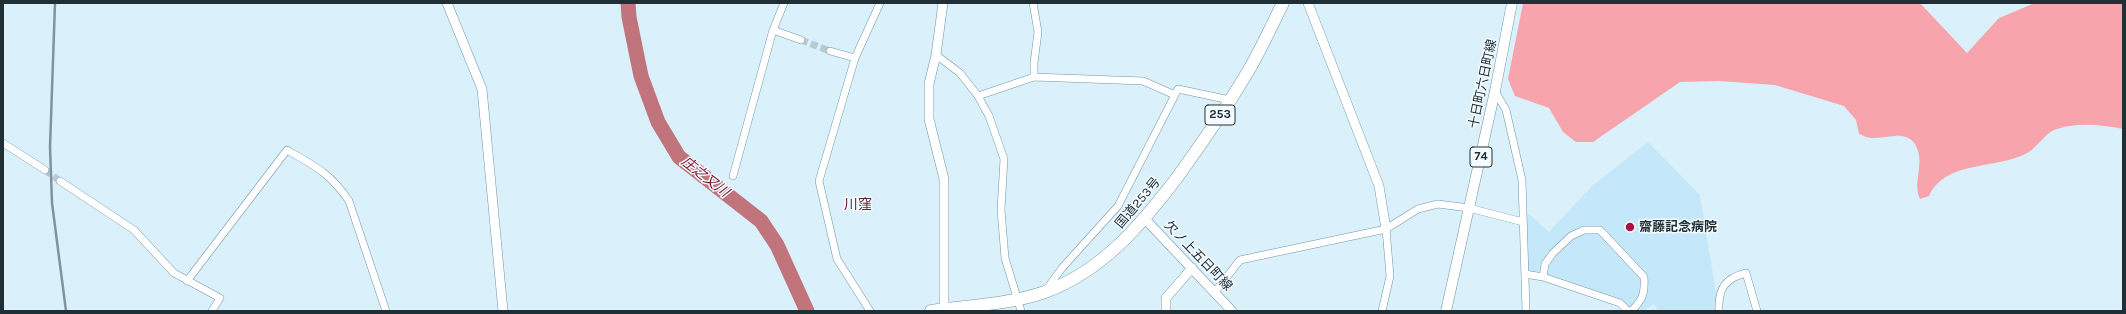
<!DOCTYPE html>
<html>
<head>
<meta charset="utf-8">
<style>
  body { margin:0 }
  #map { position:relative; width:2126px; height:314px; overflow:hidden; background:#daf1fb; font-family:Karla,sans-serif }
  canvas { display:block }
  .frame { position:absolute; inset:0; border:4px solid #202f35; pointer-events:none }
</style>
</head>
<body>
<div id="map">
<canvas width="2126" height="314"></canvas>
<div class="frame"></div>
</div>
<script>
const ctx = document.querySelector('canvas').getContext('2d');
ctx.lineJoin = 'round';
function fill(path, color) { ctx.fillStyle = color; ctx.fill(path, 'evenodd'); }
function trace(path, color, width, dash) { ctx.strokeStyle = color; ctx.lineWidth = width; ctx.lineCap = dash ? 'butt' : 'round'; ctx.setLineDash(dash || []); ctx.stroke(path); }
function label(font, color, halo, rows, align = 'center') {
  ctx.font = font + ' Karla,"Noto Sans JP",sans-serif'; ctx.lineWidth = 3; ctx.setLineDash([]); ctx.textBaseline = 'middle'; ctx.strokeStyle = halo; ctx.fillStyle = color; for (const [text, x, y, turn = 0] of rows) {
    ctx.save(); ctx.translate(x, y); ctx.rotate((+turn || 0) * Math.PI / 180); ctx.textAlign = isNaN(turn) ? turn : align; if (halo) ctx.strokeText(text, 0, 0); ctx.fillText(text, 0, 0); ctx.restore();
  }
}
fill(new Path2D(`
  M1648,142l52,53 19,116h-61l-4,-7 -10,7h-16l-8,-8 -95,-29 -3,-66 27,24 44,-47z`), '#c4e8f9');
fill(new Path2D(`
  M1523,3h397l47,50 32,-35 36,-15h88v126c-21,-4 -45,-7 -66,0 -11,3 -19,17 -28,23 -30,18 -83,7 -100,44l-9,3c-8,-17 6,-37 -5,-55 -10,-15 -30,-5 -44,-6 -4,0 -8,-3 -12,-4l-3,-14 -12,-14 -69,-21 -56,-4 -39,1 -87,60h-17l-13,-10 -14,-24 -34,-12 -7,-17z`), '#f7a4ad');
trace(new Path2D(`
  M628,3l1,14 12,59 17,46 21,35 82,64 16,24 30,66`), '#c2747d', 15);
trace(new Path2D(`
  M801,40l29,11
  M45,170l15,11`), '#b5cad3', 7, [7, 3.5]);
const street = new Path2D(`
  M1033,3l5,29 -4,31v14
  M773,30l28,10
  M830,51l25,7
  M936,55l24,18 18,23 11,20 15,43 -3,51 4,48 16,53
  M1495,91l11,19 16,70 4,131
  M978,96l56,-19 109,4 32,14
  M3,143l42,27
  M733,176l40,-146 11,-27
  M60,181l74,49 40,43 46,25 -8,13
  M1525,274l18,3 77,26 8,8
  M1543,277l2,-13 8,-11 18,-17 13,-6h16l44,47c1,16 -1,23 -13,34
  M187,281l100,-131c28,16 44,24 62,51l37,110
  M1046,290l16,-22 56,-62 60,-117 52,11
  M1215,292l25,-32 146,-31 32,-20 20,-5 31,4 54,14
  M870,311l-33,-52 -18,-78 36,-123 25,-55
  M1382,311l8,-35 -4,-47
  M1719,311c-1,-22 6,-33 27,-38l11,38`);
const secondary = new Path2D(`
  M447,3l35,86 21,222
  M943,3l-7,52 -7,29v35l15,60v130
  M1308,3l71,183 7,43
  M1145,219l87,92
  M1166,311v-13l26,-30`);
const primary = new Path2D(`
  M1446,311l49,-220 17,-88`);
const highway = new Path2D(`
  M931,311c36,-5 80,-7 114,-19 57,-21 95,-66 131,-113 26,-36 52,-73 74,-111 12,-21 22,-43 33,-65`);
trace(street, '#7295a5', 8);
trace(secondary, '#7295a5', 10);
trace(primary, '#7295a5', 11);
trace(highway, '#7295a5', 13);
trace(street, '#fff', 7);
trace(secondary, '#fff', 9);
trace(primary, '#fff', 10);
trace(highway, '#fff', 12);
trace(new Path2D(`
  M55,3l-5,144 2,56 14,108`), '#80949c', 2.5);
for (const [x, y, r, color] of [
  [1630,227,5,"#a81240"]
]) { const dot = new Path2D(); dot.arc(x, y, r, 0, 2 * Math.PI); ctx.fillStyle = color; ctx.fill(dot); trace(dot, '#f4fbff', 1.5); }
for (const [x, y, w] of [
  [1220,115,30],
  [1481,157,22]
]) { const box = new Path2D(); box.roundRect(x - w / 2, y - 10, w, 20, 3); ctx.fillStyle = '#f4fbff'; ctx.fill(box); trace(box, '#202f35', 1); }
label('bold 12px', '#202f35', null, [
  ["253",1220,115],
  ["74",1481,157]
]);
label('13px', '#202f35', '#f4fbff', [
  ["十日町六日町線",1483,84,-78],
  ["国道253号",1138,203,-50],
  ["欠ノ上五日町線",1198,256,46]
]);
label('bold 13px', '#202f35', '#f4fbff', [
  ["齋藤記念病院",1639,227]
], 'left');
label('italic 14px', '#791930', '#f4fbff', [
  ["庄之又川",705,177,38]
]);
label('14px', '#6a2431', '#f4fbff', [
  ["川窪",858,205]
]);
</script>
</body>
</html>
